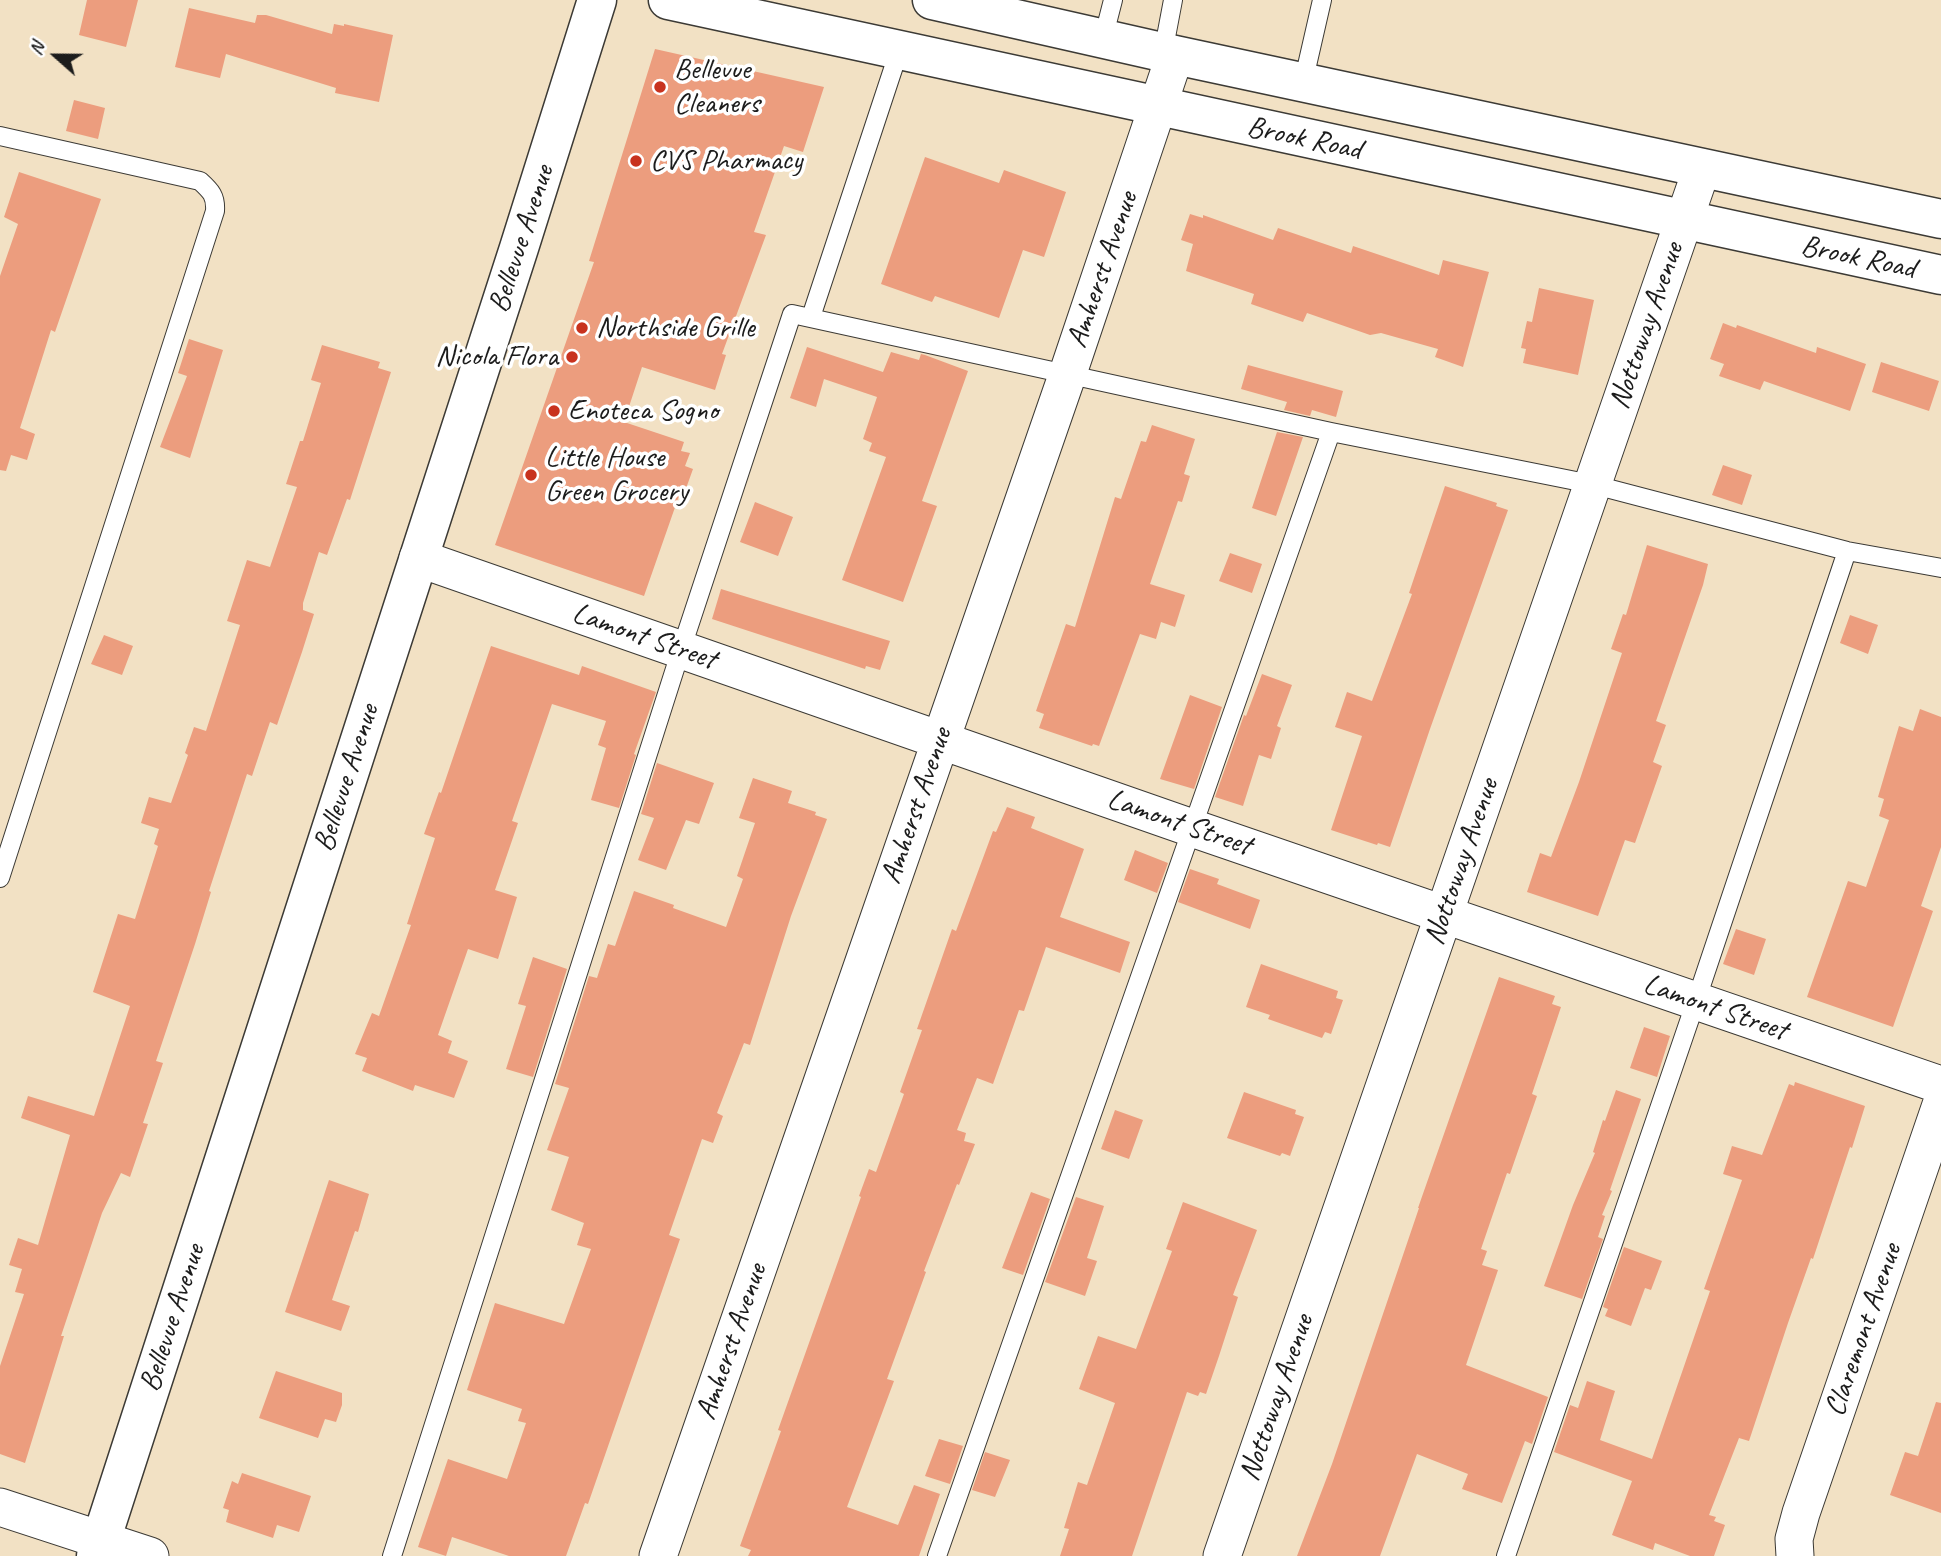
<!DOCTYPE html>
<html>
<head>
<meta charset="utf-8">
<style>
  body { margin:0 }
  #map { position:relative; width:1941px; height:1556px; overflow:hidden; background:#f2e1c4; font-family:Caveat,sans-serif }
  canvas { display:block }
  .north { position:absolute; left:21px; top:21px; width:70px; height:70px; -webkit-text-stroke:5px #fff; paint-order:stroke; rotate:291deg; font-size:19px; font-weight:700; line-height:28px; text-align:center; color:#1c1c1c }
  .north::after { content:''; display:block; margin:auto; width:24px; height:32px; background:#1c1c1c; clip-path:polygon(50% 0,100% 100%,50% 72%,0 100%) }
</style>
</head>
<body>
<div id="map">
<canvas width="1941" height="1556"></canvas>
<div class="north">N</div>
</div>
<script>
const ctx = document.querySelector('canvas').getContext('2d');
ctx.lineJoin = 'round';
function fill(path, color) { ctx.fillStyle = color; ctx.fill(path, 'evenodd'); }
function trace(path, color, width, dash) { ctx.strokeStyle = color; ctx.lineWidth = width; ctx.lineCap = dash ? 'butt' : 'round'; ctx.setLineDash(dash || []); ctx.stroke(path); }
function label(font, color, halo, rows, align = 'center') {
  ctx.font = font + ' Caveat,sans-serif'; ctx.lineWidth = 7; ctx.setLineDash([]); ctx.textBaseline = 'middle'; ctx.strokeStyle = halo; ctx.fillStyle = color; for (const [text, x, y, turn = 0] of rows) {
    ctx.save(); ctx.translate(x, y); ctx.rotate((+turn || 0) * Math.PI / 180); ctx.textAlign = isNaN(turn) ? turn : align; if (halo) ctx.strokeText(text, 0, 0); ctx.fillText(text, 0, 0); ctx.restore();
  }
}
fill(new Path2D(`
  M87,0h51l-12,47 -47,-12z
  M189,8l66,15 2,-8h9l66,19 2,-10 10,2v-2l49,11 -14,67 -44,-9 1,-5 -110,-34 -6,24 -45,-11z
  M655,49l169,38 -21,65 -19,-6 -30,86 12,3 -44,119 4,1 -11,35 -73,-23 -18,55 60,20 -3,9 9,2 -5,13 8,3 -9,25 -4,-1 -36,103 -149,-51 99,-283 -5,-1z
  M74,100l31,8 -7,31 -32,-8z
  M925,157l74,26 5,-13 62,22 -22,65 -21,-7 -24,68 -64,-22 -3,6 -51,-18z
  M19,172l82,27 -46,133 -4,-2 -31,98 15,6 -8,26 -16,-5 -5,16 -6,-1v-194l18,-52 -14,-7z
  M1190,214l13,4v-3l70,25 5,-12 73,25 2,-7 86,29 4,-15 46,12 -26,95 -28,-10 3,-8 -57,-16 -11,2 -63,-22 -4,9 -52,-18 3,-10 -68,-23 7,-27 -12,-4z
  M1539,288l55,12 -16,75 -55,-12 3,-14 -5,-1 6,-27 5,1z
  M1723,323l13,5 1,-3 79,28 1,-6 49,17 -16,47 -86,-30 -4,9 -41,-14 5,-12 -14,-5z
  M189,339l34,11 -33,108 -30,-11 27,-71 -9,-3z
  M322,345l58,17 -2,6 13,4 -41,128 -3,-1 -20,56 -8,-3 -16,51v7l11,4 -12,38 -25,73 -7,-3 -18,54 -5,-2 -38,117 2,1 -16,52 -39,117 7,2 -20,60 5,1 -18,53 -9,-4 -19,40 -41,123h3l-39,127 -25,-9v-88l24,-72 -9,-2 7,-23 -13,-4 9,-27 20,7 32,-110 -49,-17 7,-22 66,20 36,-110 -37,-14 25,-78 17,5 23,-73 -4,-2 5,-15 -18,-6 8,-26 22,6 17,-48 -3,-2 9,-26 12,4 34,-106 -13,-4 20,-61 23,7 27,-80 -11,-3 14,-43h3l18,-58 -10,-3z
  M807,347l76,25 8,-20 28,8 2,-6 4,1 43,16 -46,130 15,5 -34,96 -61,-22 44,-123 -17,-6 3,-8 -9,-4 14,-42 -53,-18 -8,28 -26,-9z
  M1881,362l58,19 -10,30 -57,-19z
  M1248,365l95,26 -7,26 -24,-7 -2,6 -26,-6 3,-8 -46,-13z
  M1152,425l43,14 -11,35 6,2 -8,26 -4,-1 -28,83 35,11 -10,32 -14,-5 -5,17 -16,-5 -41,112 -6,-2 -1,2 -53,-18 5,-14 -8,-3 30,-87 9,3 40,-130 6,2 20,-58 5,1z
  M1277,432l26,5 -27,79 -24,-8z
  M1723,465l29,10 -10,30 -30,-10z
  M1445,486l52,17 -1,3 12,4 -78,219 -40,118 -12,-4 -1,2 -46,-15 31,-94 -27,-9 12,-35 25,9 40,-107 -3,-1z
  M755,502l38,15 -15,39 -38,-14z
  M1647,545l61,19 -5,21 -47,136 10,4 -13,37 9,4 -27,77 -10,-3 -27,76 -71,-24 13,-39 11,4 28,-75 43,-129 -11,-4 12,-35 3,1z
  M1230,553l32,11 -10,29 -33,-12z
  M721,589l169,52 -10,29 -14,-4 -1,3 -153,-50z
  M1850,615l28,10 -10,29 -28,-11z
  M104,635l29,11 -11,29 -31,-11z
  M491,646l88,29 3,-9 74,26 -22,62 2,1 -17,53 -28,-8 15,-52 -8,-3 8,-24 -54,-17 -40,117 6,2 -23,67 22,7 -19,62 -30,-10 -30,86 14,6 -4,12 20,8 -14,37 -39,-13 -2,6 -51,-20 5,-13 -12,-4 17,-41 7,3 32,-91 -4,-1 28,-86 -11,-4 15,-42 2,1z
  M1262,674l30,11 -15,41 4,2 -10,31 -12,-4 -16,51 -28,-9 29,-82 2,1z
  M1190,695l32,12 -28,82 -34,-10z
  M1920,709l21,8v130l-20,59 12,5 -40,116 -86,-30 41,-116 18,6 23,-67 -10,-4 5,-17 -6,-2 21,-71 14,5z
  M657,763l57,20 -15,41 -13,-4 -20,50 -28,-10 16,-42 -13,-4z
  M753,778l39,13 -4,12 28,9 -1,3 12,4 -36,97 -41,129 -6,-2 -27,70 6,3 -10,27 -11,-4 -33,96 11,4 -92,265 -3,-1 -19,53h-57l-57,-19 -6,19 -28,-9 30,-88 59,20 19,-56 -8,-2 4,-12 -55,-19 28,-87 69,21 27,-75 -14,-4 7,-22 -33,-13 18,-53 -22,-7 22,-62 -14,-4 34,-108 8,2 11,-34 7,2 19,-55 40,14 -1,3 53,19 17,-48 -6,-3 18,-53 -16,-5z
  M1007,807l28,10 -4,11 53,21 -24,68 70,25 -10,31 -74,-26 -22,64 -5,-1 -26,74 -16,-6 -20,52 9,3 -2,8 11,3 -16,41 -2,-1 -33,87 2,1 -39,107 7,2 -47,126 51,18 16,-40 26,9 -21,62h-171l3,-6 -11,-4 41,-115 -3,-1 83,-233 -2,-1 10,-27 7,3 28,-78 -4,-2 22,-62 -5,-1 35,-100 4,2 37,-100 3,1z
  M1135,850l33,13 -11,30 -33,-13z
  M1190,869l29,10 -2,5 43,16 -10,29 -72,-27z
  M1736,929l30,10 -12,36 -31,-11z
  M533,957l34,12 -34,108 -27,-8 20,-63 -8,-2z
  M1261,964l77,27 -2,7 7,2 -12,34 -6,-2 -3,6 -54,-19 2,-4 -24,-8z
  M1499,977l56,19 -3,8 9,3 -29,87 5,2 -27,78 -3,-1 -26,76 6,2 -5,14 16,5 -32,95 82,32 -16,47 -7,-3 -23,62 -40,-14 6,-15 -51,-20 -37,102h-83l35,-92 87,-256h-1z
  M1644,1027l26,9 -13,41 -27,-9z
  M1795,1082l70,24 -13,42 -2,-1 -37,112 -2,-1 -23,65 -39,118 -10,-3 -30,77 7,2 -2,4 11,4 -11,31h-24l-35,-13 -2,7 -41,-15 20,-54 -78,-29 16,-47 8,3 9,-27 28,10 -15,49 52,19 58,-168 -6,-2 38,-109 -19,-6 9,-28 30,9 27,-71 5,2z
  M1616,1090l25,9 -31,91 2,1 -10,24 3,1 -7,21 5,2 -21,60 -38,-13 29,-81 22,-52 -2,-1 10,-32 2,1z
  M1244,1092l52,18 -1,4 9,3 -14,39 -8,-3 -2,3 -53,-18z
  M1115,1110l28,10 -14,39 -28,-10z
  M329,1180l40,14 -11,38 -3,-1 -23,69 18,6 -9,25 -56,-19z
  M1031,1192l19,7 -27,76 -21,-7z
  M1076,1197l28,9 -17,52 10,3 -12,35 -40,-14z
  M1183,1202l74,28 -24,65 5,2 -19,59 -13,38 -6,-2 -2,4 -11,-4 -55,164h-72l9,-27 -5,-1 14,-46 9,3 28,-82 -36,-14 19,-53 38,13 36,-98 -6,-2z
  M1624,1247l38,14 -11,29 -6,-2 -14,38 -26,-10 3,-7 -5,-2z
  M276,1371l66,22v12l-6,17 -11,-3 -7,19 -59,-20z
  M1936,1402l5,1v110l-51,-18 15,-43 13,4z
  M939,1439l24,7 -13,38 -25,-8z
  M985,1452l25,8 -15,37 -23,-7z
  M242,1473l69,23 -12,36 -22,-7 -4,13 -47,-16 3,-12 -6,-2 9,-27 6,3z`), '#ec9d7e');
const service = new Path2D(`
  M1103,39l10,-39
  M1163,53l10,-53
  M1303,83l19,-83
  M0,136l200,45c11,10 16,15 15,30l-215,667
  M811,317l88,-266
  M392,1556l289,-906 111,-336 539,118 260,52 256,67 94,17
  M937,1556l394,-1124
  M1506,1556l190,-555 151,-450`);
const minor = new Path2D(`
  M418,558l774,270 749,257
  M0,1507l150,49
  M658,1556l410,-1183 107,-318
  M1222,1556l480,-1388
  M1795,1556l-1,-17 7,-26 140,-408`);
const tertiary = new Path2D(`
  M96,1556l423,-1308 78,-248`);
const secondary = new Path2D(`
  M668,0l1273,275
  M932,0l243,55 766,164`);
trace(service, '#3c3a35', 20);
trace(minor, '#3c3a35', 39);
trace(tertiary, '#3c3a35', 41);
trace(secondary, '#3c3a35', 41);
trace(service, '#fff', 18);
trace(minor, '#fff', 37);
trace(tertiary, '#fff', 38);
trace(secondary, '#fff', 38);
for (const [x, y, r, color] of [
  [660,87,7,"#c8321e"],
  [636,161,7,"#c8321e"],
  [582,328,7,"#c8321e"],
  [572,357,7,"#c8321e"],
  [554,411,7,"#c8321e"],
  [531,475,7,"#c8321e"]
]) { const dot = new Path2D(); dot.arc(x, y, r, 0, 2 * Math.PI); ctx.fillStyle = color; ctx.fill(dot); trace(dot, '#fff', 2.5); }
label('30px', '#1c1c1c', '#fff', [
  ["Bellevue",674,70],
  ["Cleaners",674,104],
  ["CVS Pharmacy",650,161],
  ["Northside Grille",596,328],
  ["Nicola Flora",558,357,"right"],
  ["Enoteca Sogno",568,411],
  ["Little House",545,458],
  ["Green Grocery",545,492]
], 'left');
label('30px', '#1c1c1c', '#fff', [
  ["Brook Road",1304,139,12],
  ["Bellevue Avenue",522,239,-72],
  ["Brook Road",1858,258,12],
  ["Amherst Avenue",1103,270,-71],
  ["Nottoway Avenue",1647,326,-71],
  ["Lamont Street",644,637,19],
  ["Bellevue Avenue",347,778,-72],
  ["Amherst Avenue",917,806,-71],
  ["Lamont Street",1179,823,19],
  ["Nottoway Avenue",1462,862,-71],
  ["Lamont Street",1715,1008,19],
  ["Bellevue Avenue",173,1318,-72],
  ["Claremont Avenue",1864,1330,-71],
  ["Amherst Avenue",732,1342,-71],
  ["Nottoway Avenue",1277,1398,-71]
]);
</script>
</body>
</html>
